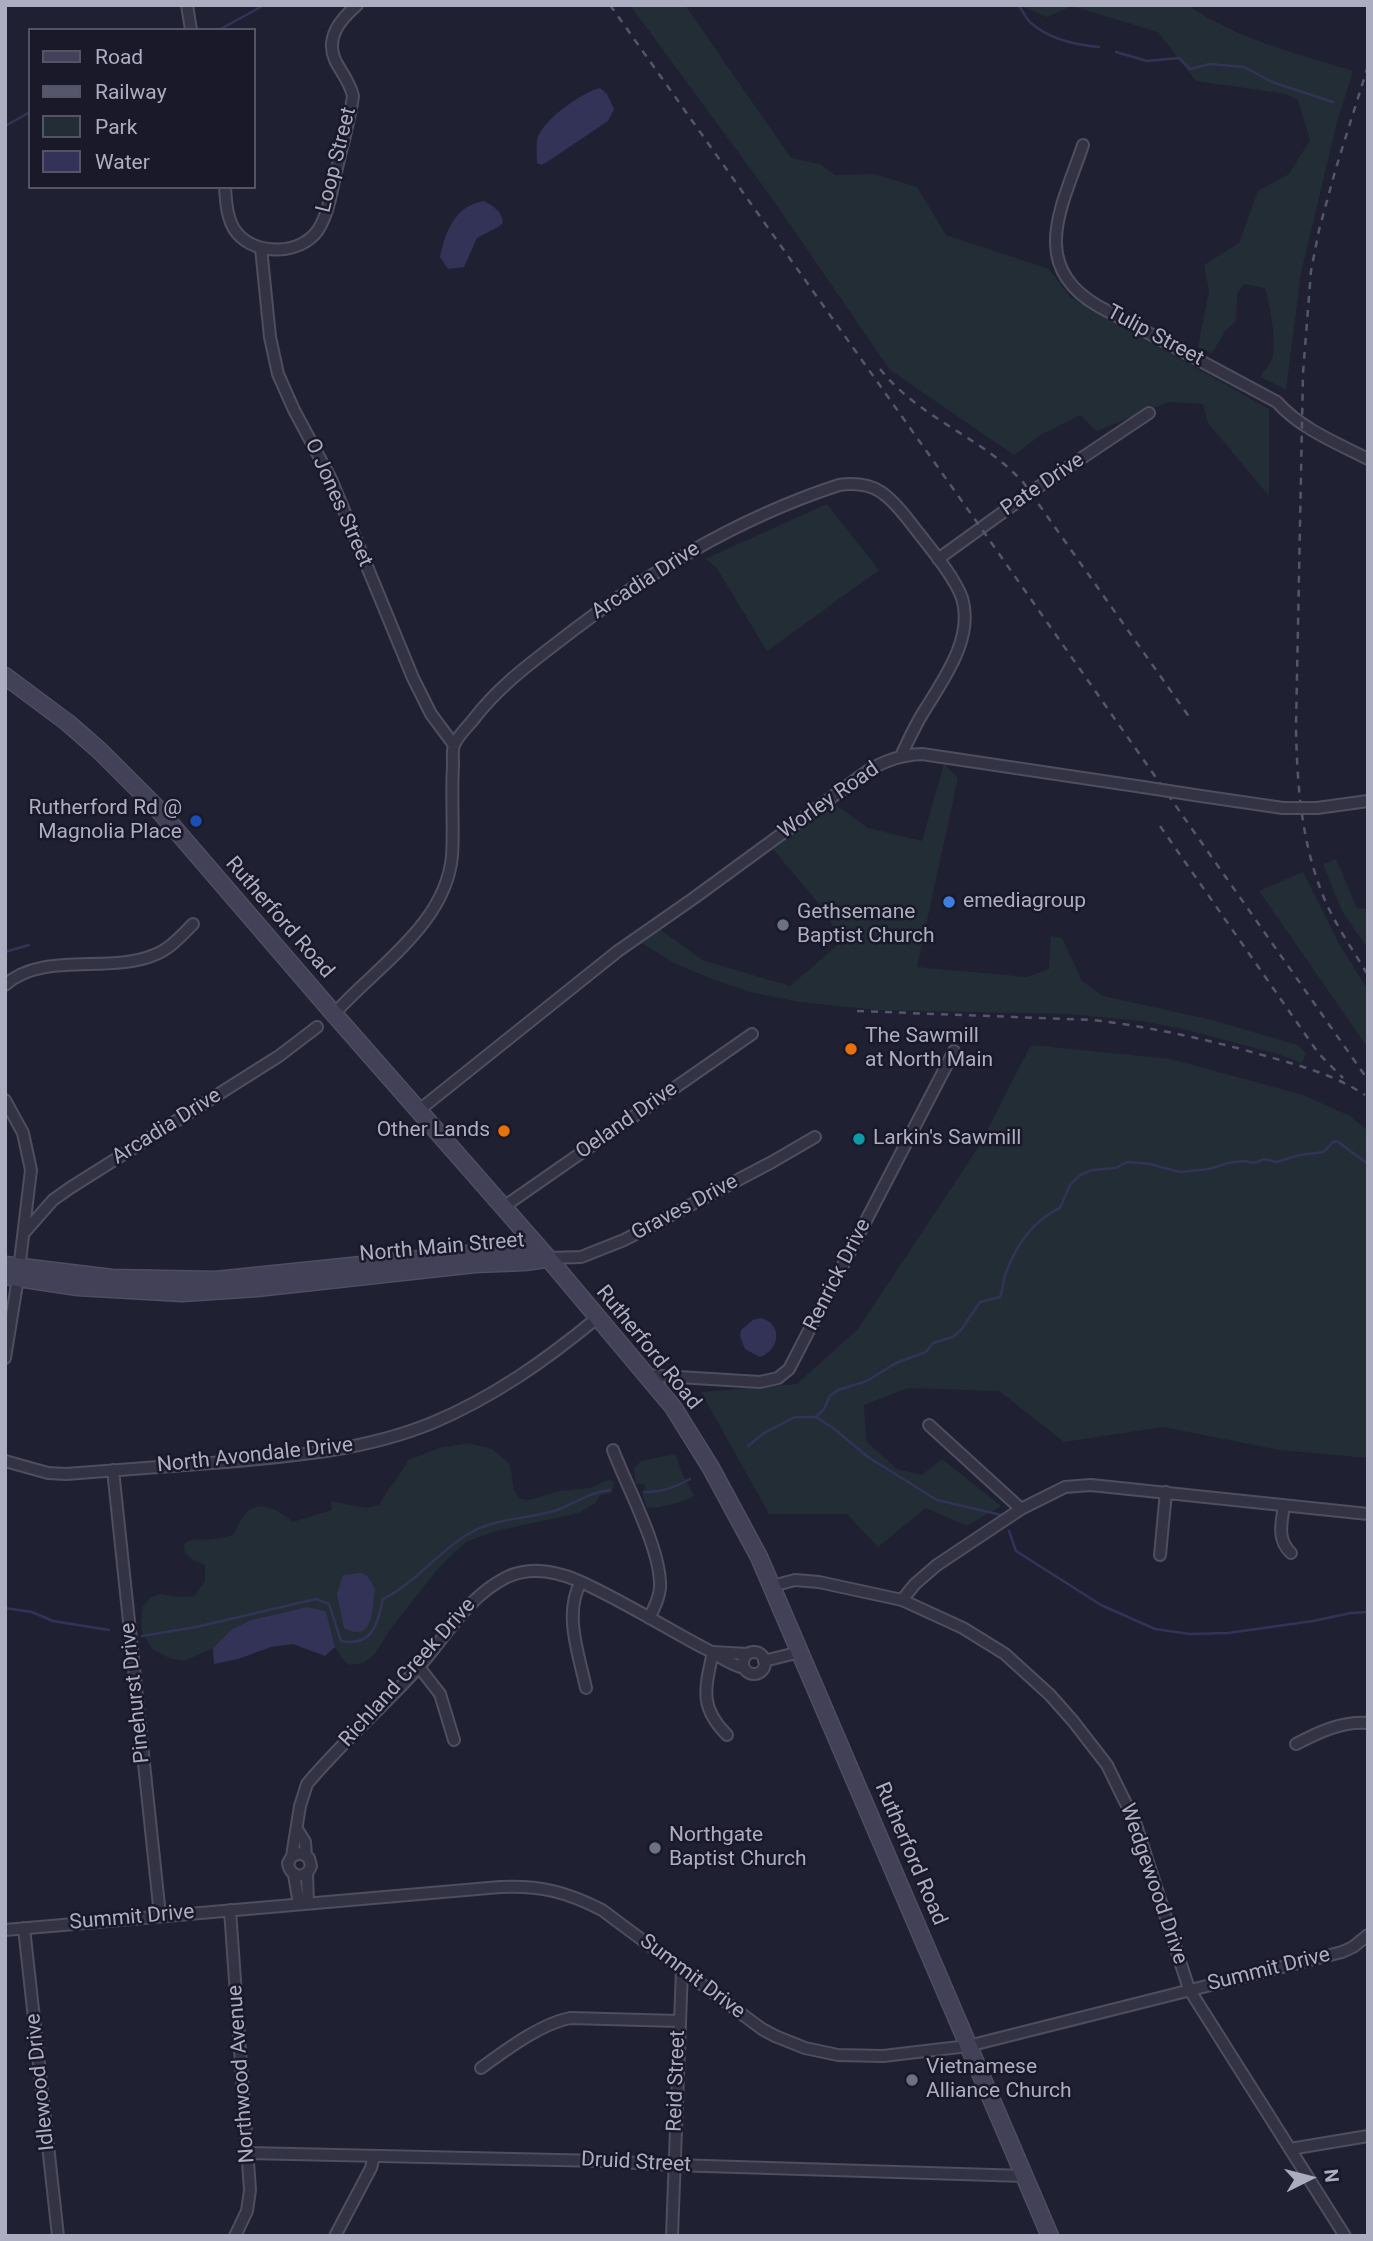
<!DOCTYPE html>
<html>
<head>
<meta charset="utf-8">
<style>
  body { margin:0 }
  #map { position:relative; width:1373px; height:2241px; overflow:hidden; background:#202033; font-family:Roboto,sans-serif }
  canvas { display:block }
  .frame { position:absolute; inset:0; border:7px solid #adadc2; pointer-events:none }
  .legend { position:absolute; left:28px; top:28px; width:228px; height:161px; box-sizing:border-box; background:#191929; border:2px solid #545466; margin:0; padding:9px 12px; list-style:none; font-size:21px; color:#adadc2 }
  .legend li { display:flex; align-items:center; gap:14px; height:35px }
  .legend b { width:35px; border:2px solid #545466 }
  .north { position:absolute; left:1275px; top:2143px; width:70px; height:70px; -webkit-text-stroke:5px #191929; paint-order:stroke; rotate:84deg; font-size:19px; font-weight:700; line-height:28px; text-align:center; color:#adadc2 }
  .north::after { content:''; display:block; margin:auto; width:24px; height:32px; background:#adadc2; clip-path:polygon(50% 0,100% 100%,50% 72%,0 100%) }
</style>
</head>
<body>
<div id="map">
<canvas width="1373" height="2241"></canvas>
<div class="frame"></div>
<ul class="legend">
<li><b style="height:9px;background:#424157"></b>Road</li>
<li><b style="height:9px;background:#55556b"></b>Railway</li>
<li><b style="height:19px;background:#232d36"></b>Park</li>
<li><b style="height:19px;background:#333358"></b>Water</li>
</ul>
<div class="north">N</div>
</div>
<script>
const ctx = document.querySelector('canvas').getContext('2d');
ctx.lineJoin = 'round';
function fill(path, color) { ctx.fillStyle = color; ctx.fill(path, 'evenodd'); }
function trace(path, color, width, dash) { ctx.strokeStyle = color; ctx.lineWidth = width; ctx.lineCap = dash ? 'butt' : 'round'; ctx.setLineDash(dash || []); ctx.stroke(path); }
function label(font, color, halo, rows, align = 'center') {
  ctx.font = font + ' Roboto,sans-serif'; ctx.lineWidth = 5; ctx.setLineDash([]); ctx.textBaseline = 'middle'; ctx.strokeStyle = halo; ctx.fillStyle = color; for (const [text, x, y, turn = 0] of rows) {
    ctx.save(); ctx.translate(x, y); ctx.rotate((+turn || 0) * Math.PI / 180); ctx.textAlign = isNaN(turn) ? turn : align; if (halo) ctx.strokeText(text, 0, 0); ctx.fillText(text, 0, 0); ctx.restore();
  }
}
fill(new Path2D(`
  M630,5h55l106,153 29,6 15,11 39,-1 43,13 29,48 103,34 21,28 199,112v87l-61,-73 -5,-19 -35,-2 -71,29 -17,-16 -38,19 -28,21 -124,-85 -119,-173z
  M1019,5h169c48,34 110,49 165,66l-16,51 -36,151 -15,117 -25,-13c2,-8 9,-11 11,-18 5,-18 -2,-53 -7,-71l-21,-4 -7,10 -1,27 -10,9 -14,23 -14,-6 11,-56 -5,-26 35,-22 19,-52 31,-17 21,-34 -12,-40 -12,-6 -90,-13 -38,-49 -86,-26 -25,11z
  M827,504l52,66 -112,81 -51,-84 -11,-8z
  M944,764l14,14 -41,189 110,10 22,-8 2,-33 11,2 20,43 21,15 109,24 86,25 8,8 -4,10 -24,-9 -95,-25 -41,-8 -74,-7 -191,-4 -78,-8 -49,-10 -38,-13 -38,-16 -34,-21 20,-13 42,31 88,26 51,-44 -17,-32 -52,-62 61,-45 35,25 54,13z
  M1336,859l21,49 11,1v40l-26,-38 -19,-47z
  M1303,872l36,72 29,46v58l-109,-157z
  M1031,1045l140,14 132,36 47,21 18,15v327l-89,-8 -116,-23 -99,15 -65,-51 -91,-3 -44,17 2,36 31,28 25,6 20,-16 59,47 -34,20 -41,-18 -48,39 -31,-33h-78l-68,-122 96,-8 61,-55 121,-183z
  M468,1443l24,6 18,15 4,26 6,9 9,1 30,-9 31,-3 15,-7 6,-1 3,3 -2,10 -12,2 -5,8 -16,10 -83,18 -30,11 -26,24 -48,61 -18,28 -11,8 -13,2 -6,-4 -9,-14 -9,-36 -19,-4 -56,13 -19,9 -19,19 -29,13 -15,-3 -17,-9 -10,-17 -1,-13 2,-13 7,-8 9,-4 19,3 16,-1 11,-15v-16l-12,-5 -8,-7 -1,-9c10,-8 19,-3 30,-5 6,0 13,-3 19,-4 4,-7 9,-19 15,-24 16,-12 32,1 45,11l39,-12 -1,-9 35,7 13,-3c9,-16 21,-29 29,-45l31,-12z
  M675,1454l7,19 12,23c-10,6 -34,12 -47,12l-4,-11 2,-13h-9l-2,-16 7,-7z`), '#232d36');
fill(new Path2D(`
  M600,88l7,6 7,15 -6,12 -61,41 -6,3 -4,-2c0,-7 -1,-16 0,-23 4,-19 45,-48 63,-52z
  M484,201c9,5 18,10 19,22l-5,4 -21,11 -13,29 -16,2 -8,-12c6,-27 15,-51 44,-56z
  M761,1318c22,6 19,32 -1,39l-15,-8 -5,-13 1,-6 12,-10z
  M362,1573l6,4 7,12c-3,20 -1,55 -31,39l-7,-34 6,-19z
  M307,1607l19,4 9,36 -10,9 -32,-12 -22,3 -33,12 -24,5 -1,-16 19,-19 19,-9z`), '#333358');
trace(new Path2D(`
  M1018,5c5,5 7,13 13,18 18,16 45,22 68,24
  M219,30l45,-25
  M1116,52l31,9 32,-3 11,11 20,-5 34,3 28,15 61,20
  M5,126l25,-14
  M5,952l24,-7
  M816,1417l8,-8 6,-13 8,-6 29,-9 29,-18 30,-11 7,-9 20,-6 8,-7 19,-28 20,-5c3,-7 3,-14 5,-22 10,-28 28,-55 55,-67l10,-23 10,-10 12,-5 24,-2 11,-6 23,2 30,8 29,-3 19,-6 16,-2 10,2 11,-4 11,3 24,-7 24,-3 8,-9 5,-2 31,23
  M748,1446l16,-13 31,-16h21l17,11 35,29 69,43 64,15
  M644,1492c18,0 30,-4 46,-13
  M1009,1531l7,20 85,54 54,24 35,5 38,-1 85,-12 38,-8 17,-1
  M5,1608l27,4 21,9 56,9
  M142,1636l54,-9 120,-28 13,5 12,37c32,6 36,-17 42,-42 33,-16 55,-48 87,-66 25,-15 57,-14 84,-22 19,-6 35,-19 56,-21`), '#333358', 2.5);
const street = new Path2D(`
  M187,5l4,25
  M1083,145c-20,60 -56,120 15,161l179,96c24,27 60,41 91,57
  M225,187c1,16 2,34 12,46 19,23 64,22 81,-3 12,-19 14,-44 20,-66 5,-22 12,-45 15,-68 -3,-14 -12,-24 -18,-36 -10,-23 6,-41 22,-55
  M261,248l9,89 8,37 16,36 37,69 82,199 18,36 23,31
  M938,559l93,-67 118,-79
  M1201,796l82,12
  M1317,808l51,-7
  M5,985c38,-34 104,-11 149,-30 16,-6 27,-19 39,-31
  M334,1014c41,-46 112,-90 118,-158 2,-29 -1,-60 1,-90 0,-6 -1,-15 1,-21 3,-8 13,-18 19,-25 24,-32 54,-54 85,-78 86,-67 177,-123 281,-157 36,-5 50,10 71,37 15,20 44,53 52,76 12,39 -17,79 -36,110 -10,15 -17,31 -25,48
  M5,1100l18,33 8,37 -13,108 -13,80
  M418,1111l200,-160 76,-53 175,-128c18,-10 32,-15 53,-16l221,33
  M502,1208l250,-174
  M24,1233l29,-33 17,-12 209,-132 38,-29
  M548,1258l33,-1 43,-17 148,-78 43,-25
  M646,1375l114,7 18,-4 11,-9 165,-318
  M929,1425l92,84
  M613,1450c14,37 49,101 47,138 -1,11 -6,21 -11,30
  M5,1461l43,12 18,1c53,-4 106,-8 159,-12 70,-6 141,-12 207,-39 62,-26 114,-63 165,-105
  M113,1470l47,445
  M1284,1505c-2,17 -8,34 7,48
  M1160,1555l6,-63
  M581,1582c-18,31 -2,73 5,106
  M772,1586l23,-6 24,2 83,18 61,28 42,26 45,41 23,26 34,44 28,57 54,167 156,247
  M902,1600l13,-16 22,-19 84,-56 44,-22 26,-2 277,29
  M713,1652c-8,37 -14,55 14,83
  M713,1652l34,2
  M743 1663a11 11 0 1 1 22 0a11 11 0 1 1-22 0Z
  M764,1661l36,-9
  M419,1667l21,27 14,46
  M1296,1744c23,-12 46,-23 72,-21
  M297,1829l8,13 1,13
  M292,1856l9,-3 8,5 2,8c-5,14 -21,12 -23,-3l4,-7 8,-50 7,-22c35,-42 76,-77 111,-116 29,-33 49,-71 89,-91 24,-11 49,-6 72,4 42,19 82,44 123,66 15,7 26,17 42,21
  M307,1873l1,30
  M294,1875l5,29
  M230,1910l20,280 -3,21 -12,25
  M24,1928l34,308
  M5,1930l495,-43c40,-2 67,5 102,23l160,119 13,7 30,12 33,7 45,1 85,-10 374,-94 11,-5 15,-12
  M481,2068c25,-18 59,-44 89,-50l109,3
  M1290,2149l78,-13
  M248,2153l353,8 73,4 350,11
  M335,2236l36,-68 3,-12
  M672,2236l10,-267`);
const secondary = new Path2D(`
  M5,676l63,47 32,28 56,56 178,207 214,244 125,149 38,61 48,89 291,679
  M5,1265l107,13 104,2 281,-29 26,-1 22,8
  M5,1276l73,11 104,6 75,-5 218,-24 49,-2 21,-3`);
trace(street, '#4d4e60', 14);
trace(secondary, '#4d4e60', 19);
trace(street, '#334', 10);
trace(secondary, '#424157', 16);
trace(new Path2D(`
  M610,5l371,523 387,552
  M1368,66l-32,102 -17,62 -8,41 -8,102 -7,354c1,61 6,122 31,178 12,25 27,47 41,70
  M880,369c31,39 75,58 114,87 11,8 20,17 29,26l167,236
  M1160,826l159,228 24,24
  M857,1011l236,9c59,7 117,20 173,36 35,10 69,19 99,39`), '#55556b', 2.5, [7, 7]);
const streetBridge = new Path2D(`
  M1143,787l58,9
  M1283,808h34`);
trace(streetBridge, '#4d4e60', 14, []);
trace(streetBridge, '#334', 10);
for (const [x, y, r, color] of [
  [196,821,7,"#1a4fb4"],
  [949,902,7,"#3f7fe0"],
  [783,925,7,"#6b7280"],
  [851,1049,7,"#e8710a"],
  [504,1131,7,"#e8710a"],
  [859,1139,7,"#0f9aa8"],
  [655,1848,7,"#6b7280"],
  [912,2080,7,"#6b7280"]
]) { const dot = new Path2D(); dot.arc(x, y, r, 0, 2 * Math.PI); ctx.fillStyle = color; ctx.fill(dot); trace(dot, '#191929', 2.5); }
label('21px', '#adadc2', '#191929', [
  ["Loop Street",337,160,-76],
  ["Tulip Street",1155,336,28],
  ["Pate Drive",1043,485,-34],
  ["O Jones Street",338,503,66],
  ["Arcadia Drive",646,581,-33],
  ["Worley Road",829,801,-35],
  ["Rutherford Road",279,918,49],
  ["Oeland Drive",627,1121,-35],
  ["Arcadia Drive",167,1127,-32],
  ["Graves Drive",685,1208,-28],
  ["North Main Street",442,1248,-5],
  ["Renrick Drive",838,1275,-63],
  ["Rutherford Road",648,1348,51],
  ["North Avondale Drive",255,1456,-6],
  ["Richland Creek Drive",408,1673,-48],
  ["Pinehurst Drive",136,1693,-96],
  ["Rutherford Road",910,1854,67],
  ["Wedgewood Drive",1153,1884,71],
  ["Summit Drive",132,1918,-5],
  ["Summit Drive",1269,1970,-14],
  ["Summit Drive",692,1977,37],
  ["Northwood Avenue",242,2074,-94],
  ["Reid Street",677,2081,-88],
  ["Idlewood Drive",41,2082,-96],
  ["Druid Street",636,2163,3]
]);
label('21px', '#adadc2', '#191929', [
  ["Rutherford Rd @",182,809,"right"],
  ["Magnolia Place",182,833,"right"],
  ["emediagroup",963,902],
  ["Gethsemane",797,913],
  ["Baptist Church",797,937],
  ["The Sawmill",865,1037],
  ["at North Main",865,1061],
  ["Other Lands",490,1131,"right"],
  ["Larkin's Sawmill",873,1139],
  ["Northgate",669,1836],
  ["Baptist Church",669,1860],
  ["Vietnamese",926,2068],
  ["Alliance Church",926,2092]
], 'left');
</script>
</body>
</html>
